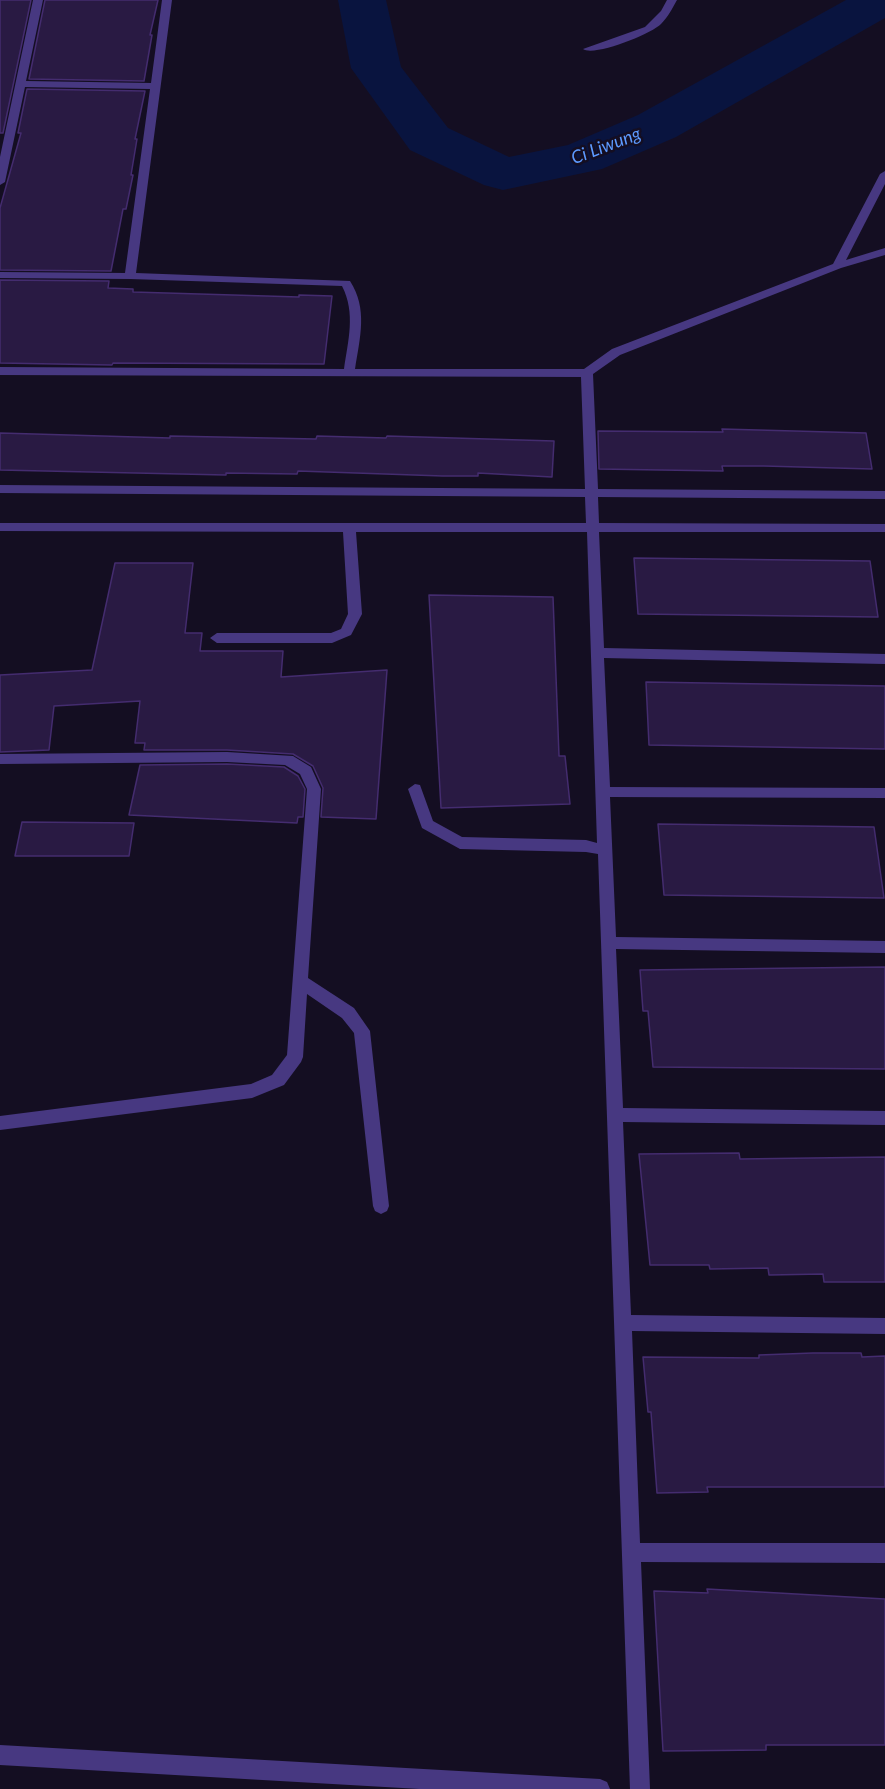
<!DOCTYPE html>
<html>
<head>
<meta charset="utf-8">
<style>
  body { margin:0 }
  canvas { display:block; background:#140e22 }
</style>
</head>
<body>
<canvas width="885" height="1789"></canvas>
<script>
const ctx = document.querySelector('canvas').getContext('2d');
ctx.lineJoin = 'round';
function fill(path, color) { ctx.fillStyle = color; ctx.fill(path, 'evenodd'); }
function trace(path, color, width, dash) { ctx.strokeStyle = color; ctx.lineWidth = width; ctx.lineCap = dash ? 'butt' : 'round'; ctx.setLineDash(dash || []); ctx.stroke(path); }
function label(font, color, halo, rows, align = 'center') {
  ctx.font = font + ' Lato,sans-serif'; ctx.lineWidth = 5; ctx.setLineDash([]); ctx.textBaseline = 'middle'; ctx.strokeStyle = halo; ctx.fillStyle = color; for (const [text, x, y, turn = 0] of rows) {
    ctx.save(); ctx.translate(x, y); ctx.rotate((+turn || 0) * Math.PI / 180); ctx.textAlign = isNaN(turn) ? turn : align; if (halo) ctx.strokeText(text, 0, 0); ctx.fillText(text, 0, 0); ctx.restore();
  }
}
fill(new Path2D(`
  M338,0h48l15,67 47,61 61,29 59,-12 70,-30 208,-115h39v18l-209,119 -74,32 -99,21 -19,-5 -74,-35 -59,-82z`), '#09143f');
const building = new Path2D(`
  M0,0h31l-28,133h-3z
  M45,0h113l-8,35h2l-8,46 -115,-2z
  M27,89l118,2 -10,48h2l-6,36h2l-7,34h-3l-12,62 -111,-1v-62l21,-75h-3z
  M0,280l109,1 -1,7 25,1v3l166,5v-2l33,1 -8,68 -211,-1 -1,2 -112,-2z
  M722,429l144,4 6,36 -108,-3h-42l1,5 -124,-2 -1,-38 125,1z
  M0,433l170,5v-2l146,3 1,-3 69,2 1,-2 167,5 -2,36 -74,-4v3h-35l-145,-5 -1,3 -71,-1v2l-226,-5z
  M634,558l236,3 8,56 -240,-3z
  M115,563h78l-8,70h17l-2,18h83l-2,26 106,-7 -11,149 -55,-2 2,-29 -10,-22 -20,-12 -66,-4h-83l1,-7h-10l5,-42 -86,5 -5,44 -49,2v-77l92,-5z
  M429,595l124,2 6,159h6l5,48 -129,4z
  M646,682l239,4v63l-236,-4z
  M227,764l57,3 14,9 7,13 -2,28h-5l-1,6 -168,-8 11,-50z
  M22,822l112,1 -5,33h-114z
  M658,824l216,3 10,71 -220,-3z
  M885,967v102l-232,-2 -5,-56h-5l-3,-41z
  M739,1153l1,6 145,-2v125h-61l-1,-8 -54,1 -1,-7 -58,1 -1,-4h-59l-11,-111z
  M813,1353h48l1,4 23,-1v131h-178l1,5 -51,1 -6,-81h-3l-5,-55 116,1v-3z
  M707,1589l178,10v146h-119v5l-103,1 -9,-160 54,2z`);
fill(building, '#291a43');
trace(building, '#442c6f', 1.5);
fill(new Path2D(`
  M33,0h10l-17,81 125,2 11,-83h10l-36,273 214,8c18,28 10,56 5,88h229l28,-20 221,-85 47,-90 5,-3v13l-39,76 39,-12v7l-44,13 -221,87 -27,19 5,115 287,2v8l-287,-2 1,26 286,1v8h-286l5,116 281,6v10l-281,-6 6,129 275,1v10l-275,-1 6,140 269,4v12l-269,-4 7,159 262,3v14l-262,-3 8,193 254,3v16l-253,-3 8,212h245v20l-244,-1 9,227h-20l-32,-935 -12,-2 -126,-3 -38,-21 -14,-39 7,-5 5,1 13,36 29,16 124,3 11,3 -10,-311h-231l6,82 -11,21 -19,8h-115l-7,-5 7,-5h114l10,-4 7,-15 -5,-82 -343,-1v-8h586l-1,-26 -585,-4v-8l585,4 -4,-112 -581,-2v-8l344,2c4,-28 12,-56 -2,-83l-212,-7 -130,-1v-6l125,1 25,-184 -125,-2 -20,95 -5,3v-28z
  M667,0h10c-5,9 -9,17 -16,24 -10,10 -67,33 -78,25l62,-22 16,-16z
  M227,752l66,4 18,11 10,22 -13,189 46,30 16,23 19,175 -2,5 -6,3 -6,-3 -2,-5 -19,-173 -12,-15 -35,-24 -4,63 -2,5 -17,23 -32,13 -252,32v-14l251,-32 21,-9 15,-20 20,-266 -7,-15 -15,-9 -58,-3 -227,2v-10z
  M0,1745l600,34 7,3 3,7h-190l-420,-24z`), '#473881');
label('italic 18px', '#5d9aff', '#140e22', [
  ["Ci Liwung",606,146,-21]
]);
</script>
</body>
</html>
